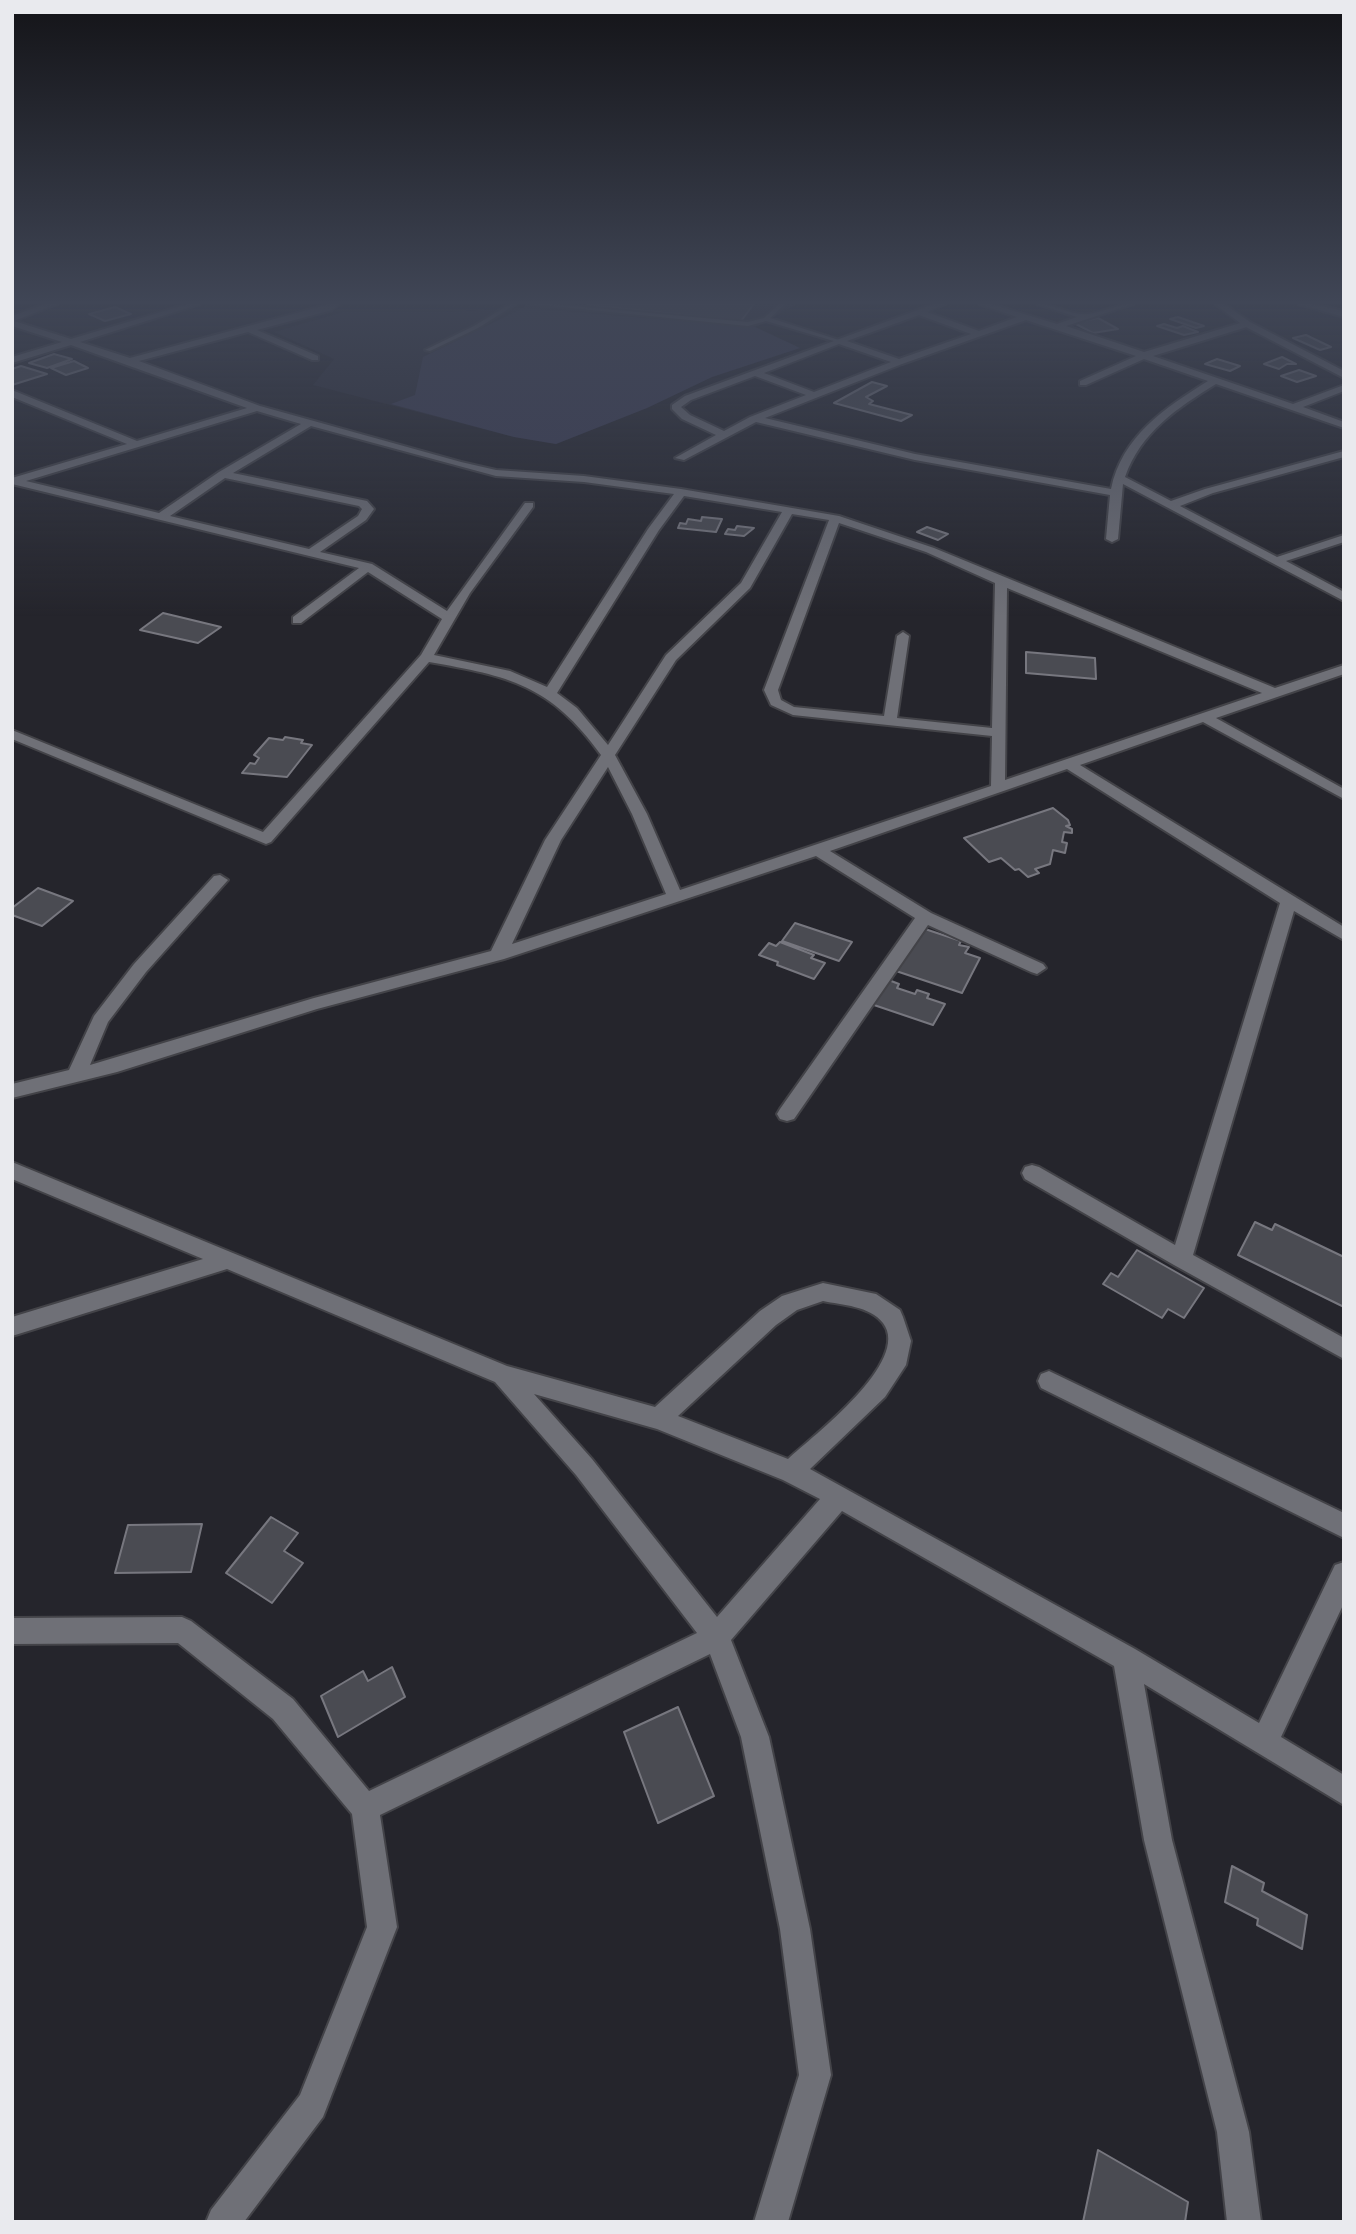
<!DOCTYPE html>
<html>
<head>
<meta charset="utf-8">
<style>
  body { margin:0 }
  #map { position:relative; width:1356px; height:2234px; overflow:hidden; background:#25252c; font-family:Inter,sans-serif }
  canvas { display:block }
  .frame { position:absolute; inset:0; border:14px solid #e9eaee; pointer-events:none }
</style>
</head>
<body>
<div id="map">
<canvas width="1356" height="2234"></canvas>
<div class="frame"></div>
</div>
<script>
const ctx = document.querySelector('canvas').getContext('2d');
ctx.lineJoin = 'round';
function fill(path, color) { ctx.fillStyle = color; ctx.fill(path, 'evenodd'); }
function trace(path, color, width, dash) { ctx.strokeStyle = color; ctx.lineWidth = width; ctx.lineCap = dash ? 'butt' : 'round'; ctx.setLineDash(dash || []); ctx.stroke(path); }
fill(new Path2D(`
  M526,304h271l-41,23 44,21 -88,29 -65,31 -91,36 -42,-7 -201,-52 21,-26 -60,-27 69,-20h99l81,-4z`), '#2c2d39');
fill(new Path2D(`
  M523,308l232,19 45,21 -88,29 -65,31 -91,36 -42,-7 -123,-33 24,-9 8,-38z`), '#3c3d55');
const building = new Path2D(`
  M589,304h165l-13,17 -153,-16z
  M115,307l16,7 -26,7 -16,-7z
  M1178,317l26,9 -8,2 -26,-9z
  M1098,318l20,11 -25,4 -19,-10z
  M1164,324l13,4 6,-2 15,6 -14,3 -27,-9z
  M1306,335l25,12 -11,3 -27,-12z
  M54,354l18,5 -25,9 -18,-5z
  M1282,357l14,7h-9l-8,5 -15,-5z
  M1217,359l23,7 -10,5 -25,-7z
  M74,361l14,7 -22,7 -15,-7z
  M21,366l26,8 -35,11v-16z
  M1299,370l17,6 -19,6 -16,-6z
  M872,382l15,4 -21,11 7,4 -4,3 43,11 -11,6 -67,-18z
  M702,517l20,2 -6,13 -38,-4 2,-5 6,1 2,-5 13,2z
  M737,526l17,2 -10,8 -19,-2 3,-5 7,1z
  M927,527l21,7 -10,6 -21,-8z
  M163,613l58,14 -23,16 -58,-13z
  M1026,652l69,6 1,21 -70,-6z
  M285,737l18,3 -2,3 11,2 -25,32 -45,-4 8,-10 5,1 4,-6 -5,-3 15,-17 14,2z
  M1053,808l15,12 2,5 -4,1 6,3v4l-8,-1 -2,10 5,1 -2,10 -12,-3 -3,14 -15,5 4,4 -11,4 -9,-8 -4,1 -14,-12 -12,4 -25,-24z
  M38,888l35,13 -31,25 -30,-11v-7z
  M795,923l57,19 -13,19 -57,-20z
  M919,927l42,14 -2,4 10,2 -4,6 15,5 -18,35 -72,-24z
  M780,942l34,13 -3,3 14,5 -11,16 -37,-14 1,-3 -19,-7 10,-12 7,3z
  M886,979l13,5 -2,4 18,6 2,-4 12,4 -2,4 18,6 -12,21 -62,-21z
  M1255,1222l17,8 3,-6 69,33v50l-106,-52z
  M1137,1250l67,38 -20,30 -16,-9 -6,9 -59,-34 8,-11 7,4z
  M271,1517l27,16 -14,18 19,12 -31,40 -46,-30z
  M202,1524l-11,48 -76,1 13,-48z
  M392,1667l13,30 -67,40 -17,-41 42,-25 5,10z
  M678,1707l36,89 -56,27 -34,-91z
  M1232,1866l32,17 -2,8 45,24 -5,34 -45,-24 1,-6 -33,-17z
  M1098,2150l90,52 -3,20h-102z`);
fill(building, '#4a4b52');
trace(building, '#77777f', 2);
const service = new Path2D(`
  M510,304h6l-38,24 -48,23 -5,-1 49,-24z
  M532,304h18l198,18 16,-4 15,-14h6l-15,14 72,23 -5,1 -71,-21 -18,5z`);
const minor = new Path2D(`
  M46,304h11l-43,17 57,18 117,-35h12l-120,38 50,16 200,-54h9l-7,6 -75,20 61,26v4h-6l-64,-28 -109,29 121,45 201,56 35,8 88,6 97,13 158,27 95,32 341,140 69,-23v9l-128,44 128,71v10l-141,-77 -123,43 264,162v13l-50,-29 -101,344 151,83v21l-170,-94 -149,-86 -3,-6 3,-6 7,-2 7,2 136,78 105,-342 -213,-134 -237,82 101,62 112,51 3,4 -9,6 -6,-2 -103,-47 -134,194 -7,2 -7,-2 -3,-5 3,-5 135,-191 -99,-62 -312,103 -187,50 -200,63 -105,26v-14l57,-14 25,-54 40,-52 80,-88 6,-1 8,5 -82,92 -38,50 -18,43 224,-67 177,-47 54,-111 56,-85c-50,-70 -92,-79 -172,-93l-158,180 -5,2 -254,-105v-9l251,102 158,-177 21,-36 -74,-47 -67,51h-8v-6l66,-49 -347,-84v-6l115,-34 -115,-47v-7l125,51 110,-33 -176,-63 -59,18v-6l50,-15 -50,-16v-10zM257,411l44,13 -82,48 -60,41 -133,-32zM311,426l185,50 88,6 90,12 -26,35 -101,158 -37,-16 -76,-16 36,-62 63,-86v-4h-8l-78,108 -75,-47 -52,-12 46,-32 8,-11 -7,-8 -134,-28zM225,478l134,28 3,3 -4,7 -49,33 -139,-33zM684,496l98,16 -41,71 -75,72 -58,90 -31,-37 -20,-15 102,-163zM792,514l37,6 -65,170 7,15 22,10 199,21 -1,50 -311,104 -33,-76 -32,-59 61,-95 74,-72zM839,523l87,29 69,31 -3,145 -95,-10 12,-82 -6,-4 -6,4 -13,80 -90,-9 -13,-7 -3,-10zM1007,588l255,105 -257,87zM608,767l24,47 34,80 -154,50 49,-104z
  M934,304h11l-18,8 52,19 38,-14 -38,-13h12l66,20 20,-7 -40,-13c17,0 35,12 51,10 16,-2 29,-10 45,-10l-67,22 78,26 103,-31 3,5 -97,30 140,48 51,-19v6l-41,16 41,15v6l-128,-44c-39,24 -75,48 -91,93l46,24 34,-12 139,-38v6l-131,36 -33,13 97,51 67,-22v7l-58,19 58,31v9l-221,-117 -5,55 -6,3 -6,-3 4,-44 -195,-35 -159,-38 -72,38 -9,-2 41,-23 -34,-16 -10,-10v-4l13,-9zM919,315l52,19 -72,25 -52,-18zM1026,320l110,36 -56,25v4h6l58,-26 64,22c-43,27 -86,55 -97,108l-196,-35 -150,-36 137,-54zM839,344l52,18 -77,30 -50,-19zM755,376l51,19 -56,22 -26,14 -34,-16 -9,-8 10,-7z
  M1298,304h14l32,7v6z
  M12,1162l495,204 148,41 105,-96 22,-15 41,-13 53,11 24,16 3,7 8,24 -5,24 -21,32 -75,72 325,180 124,74 76,-158 9,-3v41l-63,134 63,38v30l-200,-121 28,156 77,292 12,90h-34l-10,-90 -73,-292 -30,-174 -272,-155 -111,129 38,97 41,192 21,146 -43,147h-34l45,-147 -19,-146 -39,-192 -31,-83 -330,161 17,112 -74,190 -79,105h-38l5,-12 89,-115 67,-168 -15,-113 -79,-95 -95,-76 -166,1v-26l170,-1 9,4 102,78 76,92 328,-158 -121,-158 -81,-93 -268,-113 -215,67v-19l191,-58 -191,-80zM823,1301c19,4 47,5 60,22 29,38 -70,113 -95,136l-110,-43 98,-91 21,-15zM534,1394l123,35 126,51 37,19 -103,118 -125,-158z
  M1049,1371l295,142v25l-303,-150 -3,-7 3,-7z`);
const tertiary = new Path2D(`
  M1215,304h9l26,18 94,49v7l-100,-52z`);
trace(service, '#434348', 4);
trace(minor, '#434348', 4);
trace(tertiary, '#434348', 4);
fill(service, '#6f7077');
fill(minor, '#6f7077');
fill(tertiary, '#6f7077');
const sky = ctx.createLinearGradient(0, 0, 0, 617);
sky.addColorStop(0, '#141418');
sky.addColorStop(0.49, '#404656');
sky.addColorStop(1, '#40465600');
ctx.fillStyle = sky;
ctx.fillRect(0, 0, 1356, 617);
</script>
</body>
</html>
